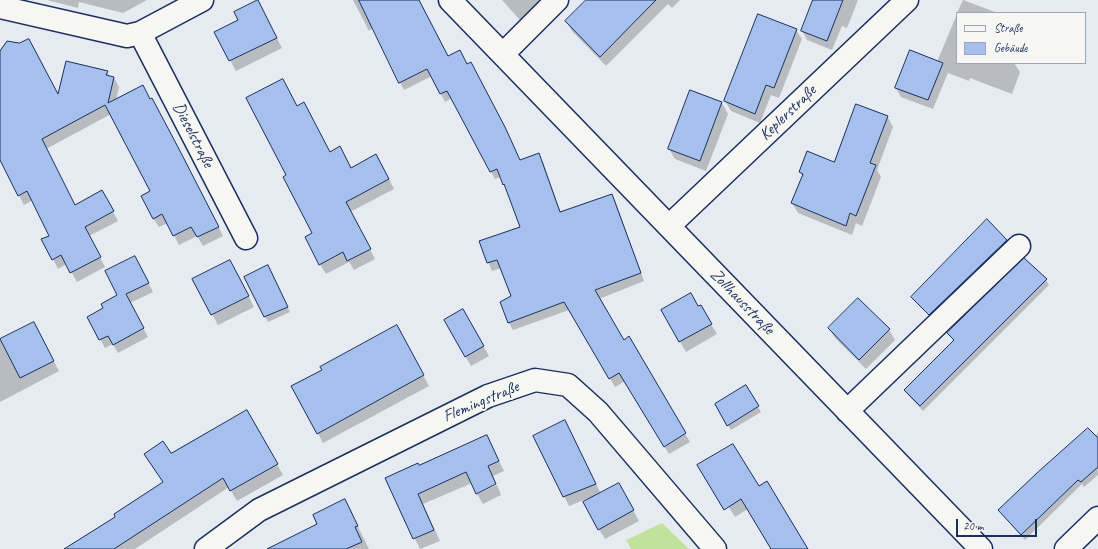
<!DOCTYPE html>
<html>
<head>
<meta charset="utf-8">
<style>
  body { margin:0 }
  #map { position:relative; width:1098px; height:549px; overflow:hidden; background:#e6ebf1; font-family:Caveat,sans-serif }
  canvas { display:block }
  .legend { position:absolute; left:956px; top:12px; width:130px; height:52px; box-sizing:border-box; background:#f6f6f2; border:1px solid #9ea6b7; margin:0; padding:5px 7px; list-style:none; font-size:12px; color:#1b2f5e }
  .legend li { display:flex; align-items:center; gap:8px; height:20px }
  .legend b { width:20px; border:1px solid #9ea6b7 }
  .scale { position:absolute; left:956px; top:519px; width:81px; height:18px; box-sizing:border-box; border:2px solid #1b2f5e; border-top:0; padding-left:5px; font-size:12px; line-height:14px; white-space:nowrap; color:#1b2f5e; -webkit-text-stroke:3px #f6f6f2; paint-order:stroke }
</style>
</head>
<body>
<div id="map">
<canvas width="1098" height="549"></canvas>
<ul class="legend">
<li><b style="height:5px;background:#f6f6f2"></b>Straße</li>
<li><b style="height:11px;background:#a5c0ed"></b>Gebäude</li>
</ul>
<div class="scale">20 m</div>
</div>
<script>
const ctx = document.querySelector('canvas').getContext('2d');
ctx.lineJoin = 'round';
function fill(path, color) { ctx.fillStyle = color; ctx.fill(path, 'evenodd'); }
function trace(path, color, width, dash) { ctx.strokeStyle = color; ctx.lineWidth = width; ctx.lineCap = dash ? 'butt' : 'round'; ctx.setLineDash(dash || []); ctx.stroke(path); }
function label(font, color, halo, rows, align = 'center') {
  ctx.font = font + ' Caveat,sans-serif'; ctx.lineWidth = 4; ctx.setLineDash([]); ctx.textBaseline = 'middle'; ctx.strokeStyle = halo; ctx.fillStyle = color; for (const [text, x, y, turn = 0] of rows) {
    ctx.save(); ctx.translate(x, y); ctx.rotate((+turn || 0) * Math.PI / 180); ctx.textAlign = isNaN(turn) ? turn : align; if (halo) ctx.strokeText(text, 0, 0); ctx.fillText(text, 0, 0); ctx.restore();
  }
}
fill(new Path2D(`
  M662,523l27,26h-58l-5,-9z`), '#c1e29b');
fill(new Path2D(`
  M47,0h100l-24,13 -44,-11 -1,6z
  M353,0h35l60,57 19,8 8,6 45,90 19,-6 4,7 18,51 51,-18 4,8 28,78 -45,18 24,42 6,-3 61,104 -21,12 -44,-73 -10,6 -46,-77 -56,20 -4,-7 3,-26 -11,-29 -9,3 -12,-29 41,-15 -20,-50 -6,2 -43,-81 -7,4 -13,-26 -28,14 -31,-62 -4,3z
  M502,0h39l-21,20z
  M587,0h93l-8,8 -4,-4 -62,62 -34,-35 -6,-10z
  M814,0h44l-11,28 -5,-2 -10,24 -25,-10 -5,-10z
  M963,0l32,12v1h-38z
  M263,12l19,36 -46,23 -21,-39 24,-12z
  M957,14v49h57l6,9 -8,22 -42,-16 -1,3 -21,-8 -15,36 -32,-12 -5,-9 41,-26z
  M796,30l6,9 -23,59 -8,-3 -11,28 -29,-12 -6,-10z
  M6,42l14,2 38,52 49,-24 3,5 4,1 5,9 -3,13 68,59 39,77 -20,10 -6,-10 -18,9 -11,-22 -9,4 -6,-9 -1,-26 -41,-78 -65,35 29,57 32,-6 11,21 -29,15 16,31 -28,15 -10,-18 -9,5 -5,-10 -3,-23 -17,-36 -9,5 -24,-47v-108z
  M722,103l6,11 -22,57 -31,-12 -6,-10z
  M297,107l33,46 16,4 5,12 31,-4 12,24 -44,23 25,47 -21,11 -5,-8 -23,12 -6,-10 -7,-30 -26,-58z
  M887,116l6,11 -16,43 4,7 -19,49 -6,-3 -4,12 -54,-22 -6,-10 11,-26 -3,-5 35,-9z
  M987,221l22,25 -77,73 -19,-22z
  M139,265l14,27 -23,11 18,34 -30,16 -5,-9 -8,4 -17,-30 17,-9 14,-14z
  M236,271l18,36 -36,18 -24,-45z
  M271,271l19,41 -22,10 -3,-6z
  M1046,280l3,5 -126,126 -15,-16 -3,-5 49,-49 -6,-8z
  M700,306l17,28 -31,18 -24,-42z
  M462,310l27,46 -18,10 -26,-46z
  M33,323l26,48 -59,31v-62z
  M829,328l60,2 6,10 -29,29 -31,-31z
  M402,336l27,50 -106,57 -5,-10z
  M746,387l15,25 -30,18 -15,-25z
  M247,411l36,64 -46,26 -8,-14 -94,62h-41l22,-32 48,-34 7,-29z
  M570,430l31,64 18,-10 20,37 -34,18 -6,-10 -10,-31 -20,8 -35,-70z
  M1098,433v42l-14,12 -2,-3 -57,56 -26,-29z
  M487,436l17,35 -11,5 3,7 -20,9 -4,-9 -49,21 17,37 -20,8 -34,-70 33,-13z
  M702,463l57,24 47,62h-34l-24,-40 -13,8z
  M497,485l4,10 -18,9 -6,-10z
  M345,501l24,48h-73l23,-25z`), '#0003');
const building = new Path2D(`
  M258,0l19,38 -48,23 -15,-29 24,-12 -4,-8z
  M359,0h60l29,56 12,-6 7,14 4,-2 34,65 15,33 19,-7 21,59 52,-18 29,79 -46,17 29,50 5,-4 57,97 -22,14 -45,-74 -10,6 -45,-77 -56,21 -8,-21 11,-6 -14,-36 -10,3 -8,-22 41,-14 -16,-43 -1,1 -6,-16 -7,3 -43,-81 -7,3 -13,-25 -28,14z
  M586,0h70l-56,57 -35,-36z
  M813,0h30l-16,41 -26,-10z
  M758,14l39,15 -23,59 -8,-3 -11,29 -31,-13z
  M29,39l29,55 8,-33 42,10 -2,4 8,2 -6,26 35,-18 7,14 2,-1 27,51 40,78 -22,10 -6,-10 -18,9 -11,-22 -9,5 -12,-23 9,-5 -45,-86 -63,34 33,66 27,-15 12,21 -29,16 16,30 -31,16 -9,-18 -9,5 -11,-21 8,-3 -22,-45 -9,5 -18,-36v-109l7,-10 12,2z
  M910,50l33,13 -15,37 -33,-12z
  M283,79l14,27 7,-4 26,50 10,-6 11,22 25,-14 13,25 -43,23 25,47 -24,12 -4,-9 -24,13 -14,-28 7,-4 -29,-56 3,-2 -40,-77z
  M690,90l32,12 -22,59 -32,-12z
  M856,104l32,12 -18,47 6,2 -20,51 -6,-3 -4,13 -55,-23 12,-29 -4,-2 8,-21 27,11z
  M987,219l20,21 -78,75 -18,-18z
  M135,256l14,27 -23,11 18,34 -31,17 -5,-9 -9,4 -12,-23 16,-9 -2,-4 16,-9 -12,-24z
  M1024,258l23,21 -127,127 -16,-16 50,-50 -7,-7z
  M230,260l19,36 -38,19 -19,-36z
  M268,265l20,42 -24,10 -20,-40z
  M691,293l7,13 3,-1 11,19 -33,18 -18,-32z
  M858,298l32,31 -31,31 -31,-32z
  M463,309l21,37 -19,11 -21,-37z
  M34,322l20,39 -34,17 -20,-39z
  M397,325l27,50 -107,59 -26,-48 31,-16 -2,-3z
  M746,385l13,21 -32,20 -12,-22z
  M247,410l31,54 -48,27 -7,-13 -109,71h-50l51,-32 -1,-3 49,-32 -19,-28 19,-13 8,12z
  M565,420l31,64 -33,13 -30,-61z
  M1088,428l10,10v29l-17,15 -3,-2 -57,55 -23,-25 40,-38z
  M487,435l12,26 -11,5 8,18 -20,10 -10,-22 -48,22 16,36 -21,9 -28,-61 33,-15 1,2z
  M733,444l26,42 8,-5 41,68h-37l-30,-50 -17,11 -27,-45z
  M619,483l15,27 -36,20 -15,-28z
  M345,499l13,27 -3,1 7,15 -16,7h-79l50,-25 -4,-9z`);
fill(building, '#a5c0ed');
trace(building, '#1b2f5e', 1);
const minor = new Path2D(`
  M450,0l531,549
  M0,7l127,29 13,-3 62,-33
  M140,33l106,205
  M503,54l54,-54
  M669,226l238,-226
  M847,411l172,-165
  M206,549l53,-39 229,-114 47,-16 33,5 30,27 117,137
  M1066,549l32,-31`);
trace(minor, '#1b2f5e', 25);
trace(minor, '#f6f6f2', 22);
label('17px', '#1b2f5e', '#f6f6f2', [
  ["Keplerstraße",788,113,-44],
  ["Dieselstraße",193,135,63],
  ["Zollhausstraße",742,302,46],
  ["Flemingstraße",481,402,-23]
]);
</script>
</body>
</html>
